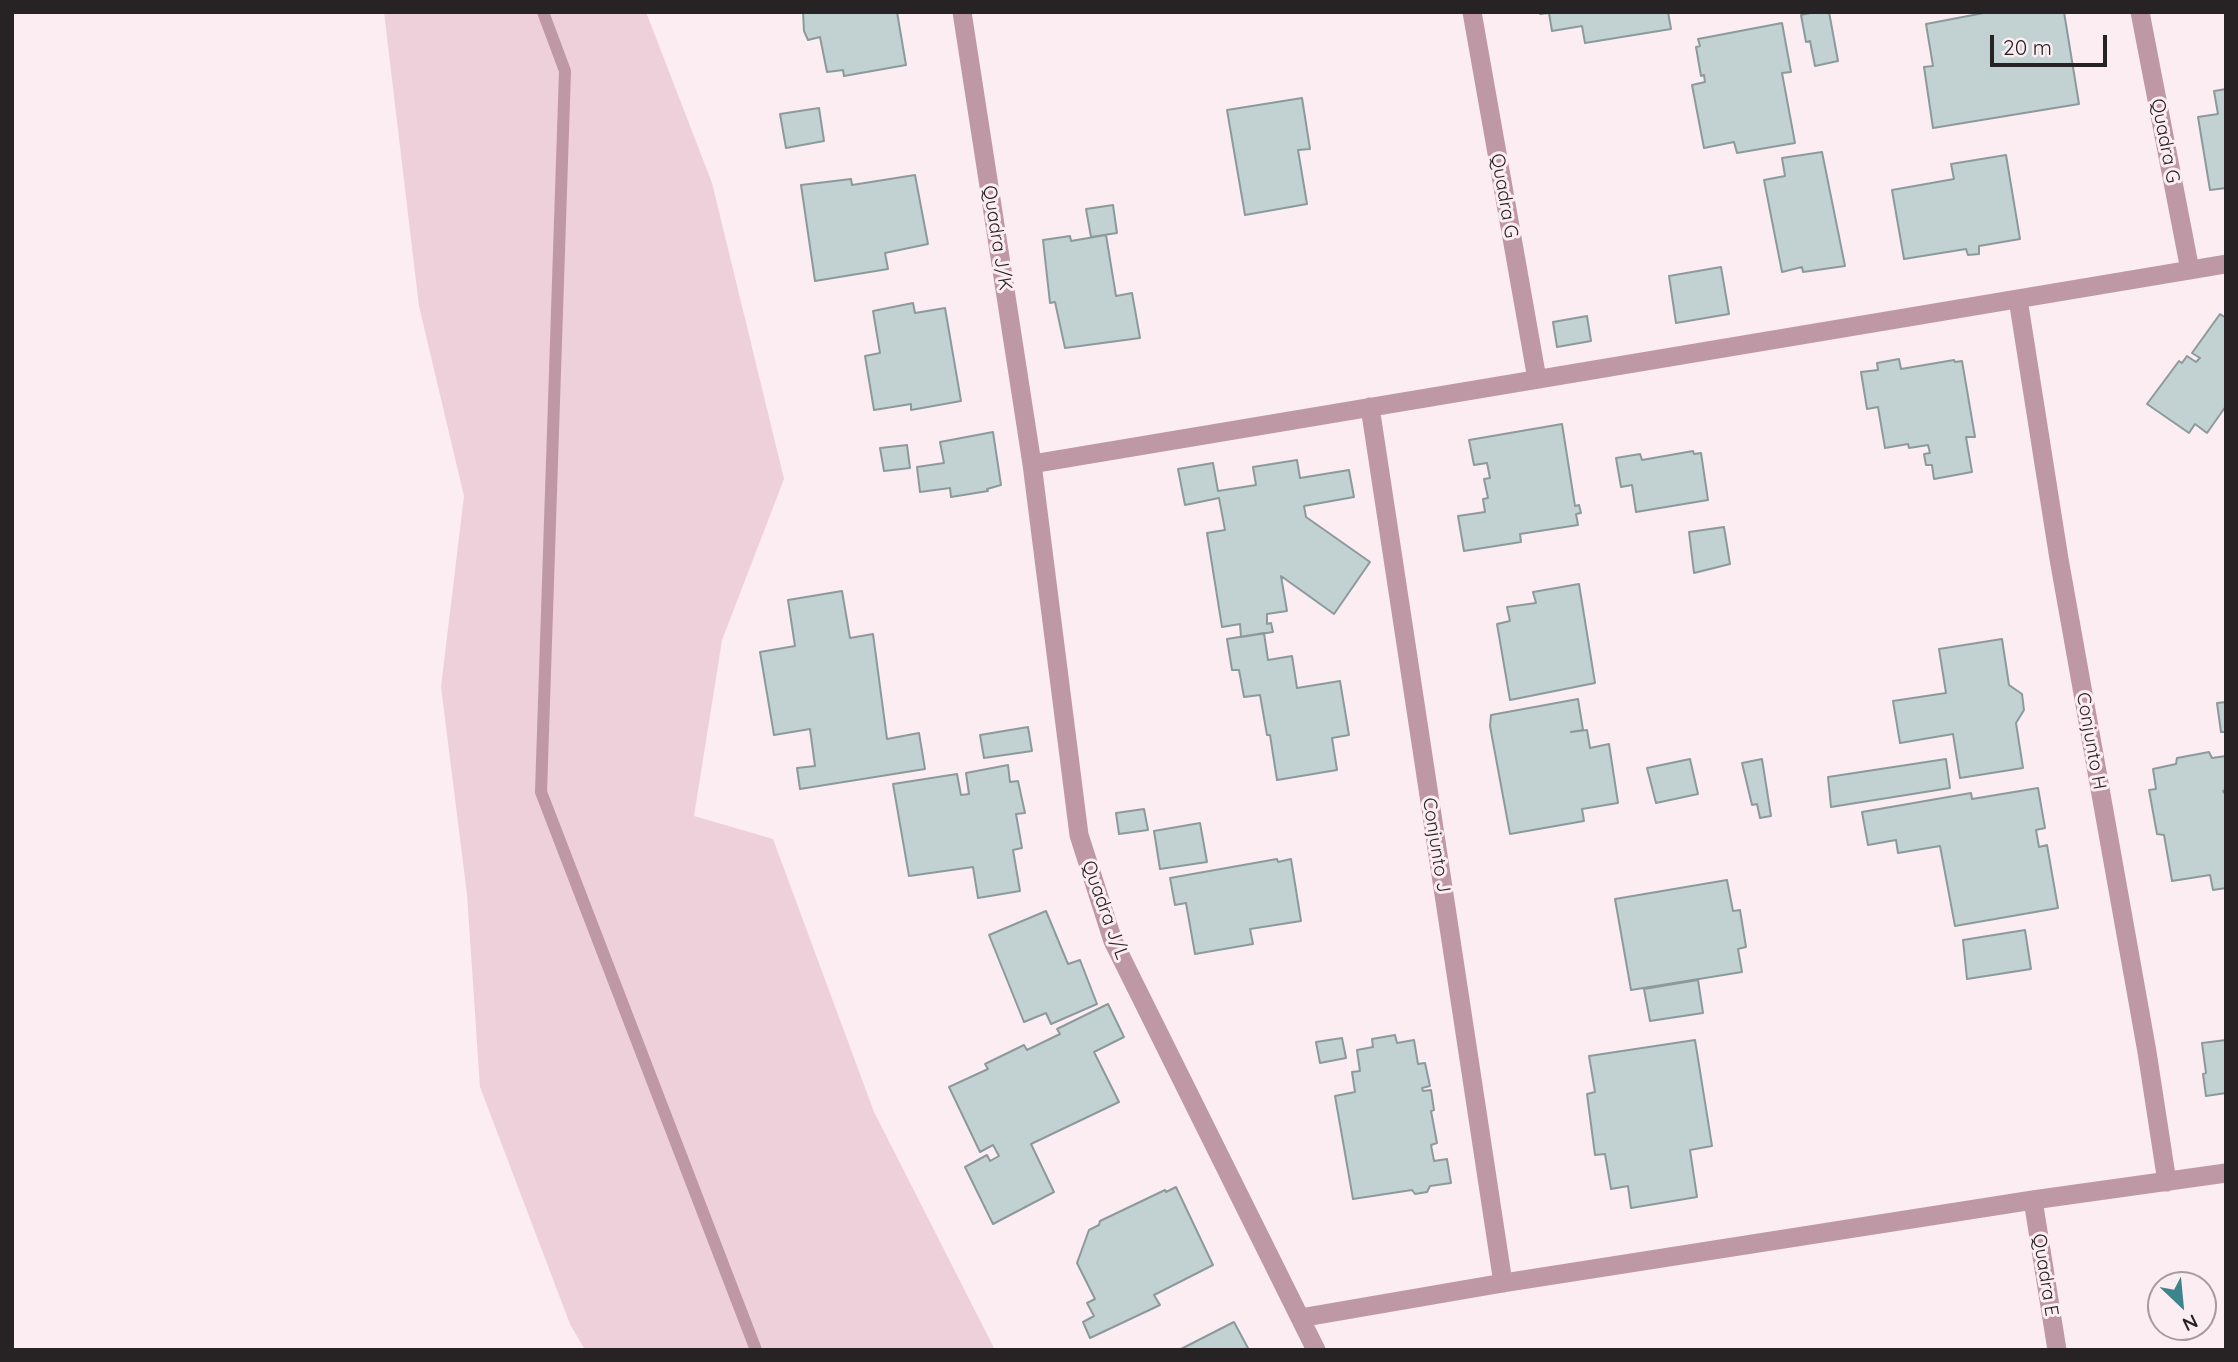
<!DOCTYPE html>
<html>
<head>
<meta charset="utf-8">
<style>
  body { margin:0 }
  #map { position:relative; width:2238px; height:1362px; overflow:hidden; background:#fbedf1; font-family:Quicksand,sans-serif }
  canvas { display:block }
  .frame { position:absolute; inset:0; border:14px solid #272223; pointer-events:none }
  .north { position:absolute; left:2147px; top:1271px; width:70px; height:70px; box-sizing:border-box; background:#fbedf1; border:2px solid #a69c9f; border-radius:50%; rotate:154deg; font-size:19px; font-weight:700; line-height:28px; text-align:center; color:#272223 }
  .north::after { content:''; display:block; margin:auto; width:24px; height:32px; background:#3d848c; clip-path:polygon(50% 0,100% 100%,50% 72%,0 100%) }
  .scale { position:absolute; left:1990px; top:35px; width:117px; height:32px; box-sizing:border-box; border:4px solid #272223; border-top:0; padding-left:9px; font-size:21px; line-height:24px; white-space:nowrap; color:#272223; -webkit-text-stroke:5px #fbedf1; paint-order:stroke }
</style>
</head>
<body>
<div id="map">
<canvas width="2238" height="1362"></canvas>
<div class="frame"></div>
<div class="north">N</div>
<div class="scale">20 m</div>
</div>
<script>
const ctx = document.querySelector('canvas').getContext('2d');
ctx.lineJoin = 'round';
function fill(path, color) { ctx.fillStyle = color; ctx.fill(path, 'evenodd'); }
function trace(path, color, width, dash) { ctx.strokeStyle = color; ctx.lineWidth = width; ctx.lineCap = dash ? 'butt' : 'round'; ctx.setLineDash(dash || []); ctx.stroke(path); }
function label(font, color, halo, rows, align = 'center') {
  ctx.font = font + ' Quicksand,sans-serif'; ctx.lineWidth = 6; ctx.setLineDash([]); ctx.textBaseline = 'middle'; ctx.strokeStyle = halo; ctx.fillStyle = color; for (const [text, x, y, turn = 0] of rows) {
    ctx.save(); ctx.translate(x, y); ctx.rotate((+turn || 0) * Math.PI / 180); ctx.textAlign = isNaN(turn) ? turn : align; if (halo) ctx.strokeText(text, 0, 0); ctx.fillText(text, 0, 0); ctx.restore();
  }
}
fill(new Path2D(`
  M384,12h262l66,171 72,296 -62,161 -28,176 79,23 101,273 121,238h-410l-15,-26 -90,-237 -13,-193 -26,-207 23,-191 -45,-190z`), '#edd0d9');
trace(new Path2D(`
  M543,12l22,59 -24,721 215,558`), '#be98a4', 12);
const building = new Path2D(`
  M803,12h94l9,53 -62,11 -1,-6 -16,2 -7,-35 -12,3 -4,-9z
  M1540,12h128l3,17 -86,14 -3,-17 -30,5 -3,-18 -9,1z
  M1815,12h14l9,49 -23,5 -5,-25 -4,1 -5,-27z
  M2064,12l15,92 -146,24 -9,-61 9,-1 -7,-42 63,-12z
  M1782,23l9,49 -9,1 13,70 -58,10 -3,-11 -30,6 -12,-63 13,-3 -1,-7 -3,1 -5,-29 4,-1 -2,-7z
  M2226,89v99l-16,2 -12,-73 20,-3 -4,-23z
  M1302,98l8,51 -12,1 9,54 -62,11 -18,-105z
  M819,108l5,33 -38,7 -6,-34z
  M1822,152l23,114 -42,6 -1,-5 -20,5 -18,-92 21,-4 -3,-18z
  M2006,155l14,84 -41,7v8l-11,1 -2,-6 -62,10 -12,-69 62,-11 -3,-15z
  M915,175l13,69 -43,9 3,16 -73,12 -14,-96 50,-6 1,6z
  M1113,205l4,28 -26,4 -5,-28z
  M1106,235l10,61 16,-3 8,45 -75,10 -10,-46 -5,1 -7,-63 27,-4 1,5z
  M1721,267l8,47 -53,9 -7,-47z
  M913,303l2,10 30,-5 16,93 -50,9v-6l-37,6 -9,-54 15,-3 -7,-42z
  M2220,314l6,4v88l-19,27 -12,-9 -6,9 -42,-29 32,-43 3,2 5,-7 9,6 4,-4 -8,-5z
  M1587,316l4,25 -34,6 -4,-25z
  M1899,359l2,10 53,-9 1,2 7,-1 13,76h-9l6,35 -38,7 -2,-14h-6l-2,-11 6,-1 -2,-8 -19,3 -1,-4 -23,4 -7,-41 -11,2 -6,-37 17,-2 -1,-7z
  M1562,424l13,82 4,-1 2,8 -5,1 2,11 -58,9 1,8 -57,9 -6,-35 27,-4 -2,-13 5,-1 -4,-19 6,-1 -3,-15 -13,2 -5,-25z
  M993,432l8,53 -14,4 1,2 -37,6 -1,-9 -30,4 -3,-25 27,-4 -4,-21z
  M907,445l3,23 -26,3 -4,-23z
  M1693,451l1,3 7,-1 7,47 -72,12 -4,-27 -11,2 -5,-29 24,-4 2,6z
  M1297,460l3,18 49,-8 5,27 -50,9 2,11 64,45 -36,52 -53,-38 6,35 -20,3v10l4,-1 2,9 -32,5 -1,-13 -18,3 -15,-94 18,-3 -6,-32 -34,7 -7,-36 35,-6 5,28 38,-6 -3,-18z
  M1724,527l6,37 -36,9 -5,-41z
  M1579,584l16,99 -85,17 -13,-76 13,-3 -3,-14 29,-4 -3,-11z
  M842,591l8,47 23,-4 14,105 32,-6 6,36 -125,20 -3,-21 18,-2 -5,-37 -36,6 -14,-83 35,-6 -7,-46z
  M1264,633l4,27 24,-4 5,32 43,-7 9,54 -17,3 5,32 -60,10 -7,-45h-3l-7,-40 -16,2 -5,-27h-7l-5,-31z
  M2002,639l7,46 13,9 2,16 -8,13 7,45 -63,10 -7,-44 -53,9 -7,-42 53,-8 -7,-44z
  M1578,699l5,31 -12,2 16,-2 3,18 19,-4 9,59 -36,6 2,12 -74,13 -20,-108 1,-11z
  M2226,702v30h-5l-4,-29z
  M1028,727l4,24 -48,7 -4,-23z
  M2209,752l3,6 14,-2v33l-3,2 3,5v92l-13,2 -3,-15 -38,6 -8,-46 -7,-1 -8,-44 7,-1 -3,-20 23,-5 1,-6z
  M1690,759l8,35 -42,9 -9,-35z
  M1762,759l9,57 -11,2 -3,-14 -5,1 -10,-42z
  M1946,759l4,29 -119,19 -3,-30z
  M1008,765l2,17 8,-1 7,32 -9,1 6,34 -9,2 7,41 -42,7 -5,-31 -64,9 -16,-92 64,-10 4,21 8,-1 -3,-21z
  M2038,788l7,40 -9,2 3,17 8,-2 11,63 -103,18 -15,-80 -42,7 -2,-13 -28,5 -6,-33 109,-19 1,6z
  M1144,809l4,21 -29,4 -3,-21z
  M1200,823l7,39 -47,7 -6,-38z
  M1277,859l1,3 13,-3 10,62 -51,8 3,15 -58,10 -9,-51 -11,2 -5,-27z
  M1727,880l6,31 7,-1 6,37 -8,2 4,23 -111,18 -16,-91z
  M1046,911l22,53 12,-4 17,44 -46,20 -5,-11 -22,9 -35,-87z
  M2025,930l6,39 -64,10 -4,-39z
  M1698,980l5,33 -53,8 -6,-32z
  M1108,1004l16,33 -30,15 25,50 -88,42 23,48 -61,32 -28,-57 22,-12 3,6 9,-5 -6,-11 -13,7 -31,-65 39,-18 -3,-5 39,-19 3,5 33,-16 -3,-5z
  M1395,1035l2,8 17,-3 4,24 7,-1 5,23 -8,2 1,3 8,-1 3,20 -3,1 6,32 -6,2 3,16 13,-2 4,24 -21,3 -3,6 -12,2 -3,-4 -59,9 -18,-103 20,-4 -3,-20 8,-1 -3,-21 16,-3 -1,-8z
  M1342,1038l4,20 -26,5 -4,-21z
  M1695,1040l17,106 -22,4 7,47 -66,11 -3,-22 -17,3 -6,-35 -10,1 -8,-61 8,-2 -6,-36z
  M2226,1040v53l-20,3 -3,-22 3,-1 -4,-30z
  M1176,1187l37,78 -59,30 6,10 -70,33 -7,-16 11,-6 -7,-13 8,-4 -18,-36 12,-33 10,-5 1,-4 65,-31 1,2z
  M1234,1322l15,28h-70l47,-24z`);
fill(building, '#c2d1d2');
trace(building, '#8c9a9c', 2);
trace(new Path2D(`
  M962,12l70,452 47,371 34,106 203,409
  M1472,12l65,367
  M2140,12l50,258
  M2018,299l41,260 88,493 20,130
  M1370,407l133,876
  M1032,464l1194,-200
  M2033,1200l24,150
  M1300,1318l203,-35 530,-83 193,-27`), '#bf98a5', 19);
label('19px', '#272223', '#fbedf1', [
  ["Quadra G",2165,141,79],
  ["Quadra G",1504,196,80],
  ["Quadra J/K",997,238,81],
  ["Conjunto H",2091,741,80],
  ["Conjunto J",1436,845,81],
  ["Quadra J/L",1105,910,70],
  ["Quadra E",2045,1275,81]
]);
</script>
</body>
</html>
